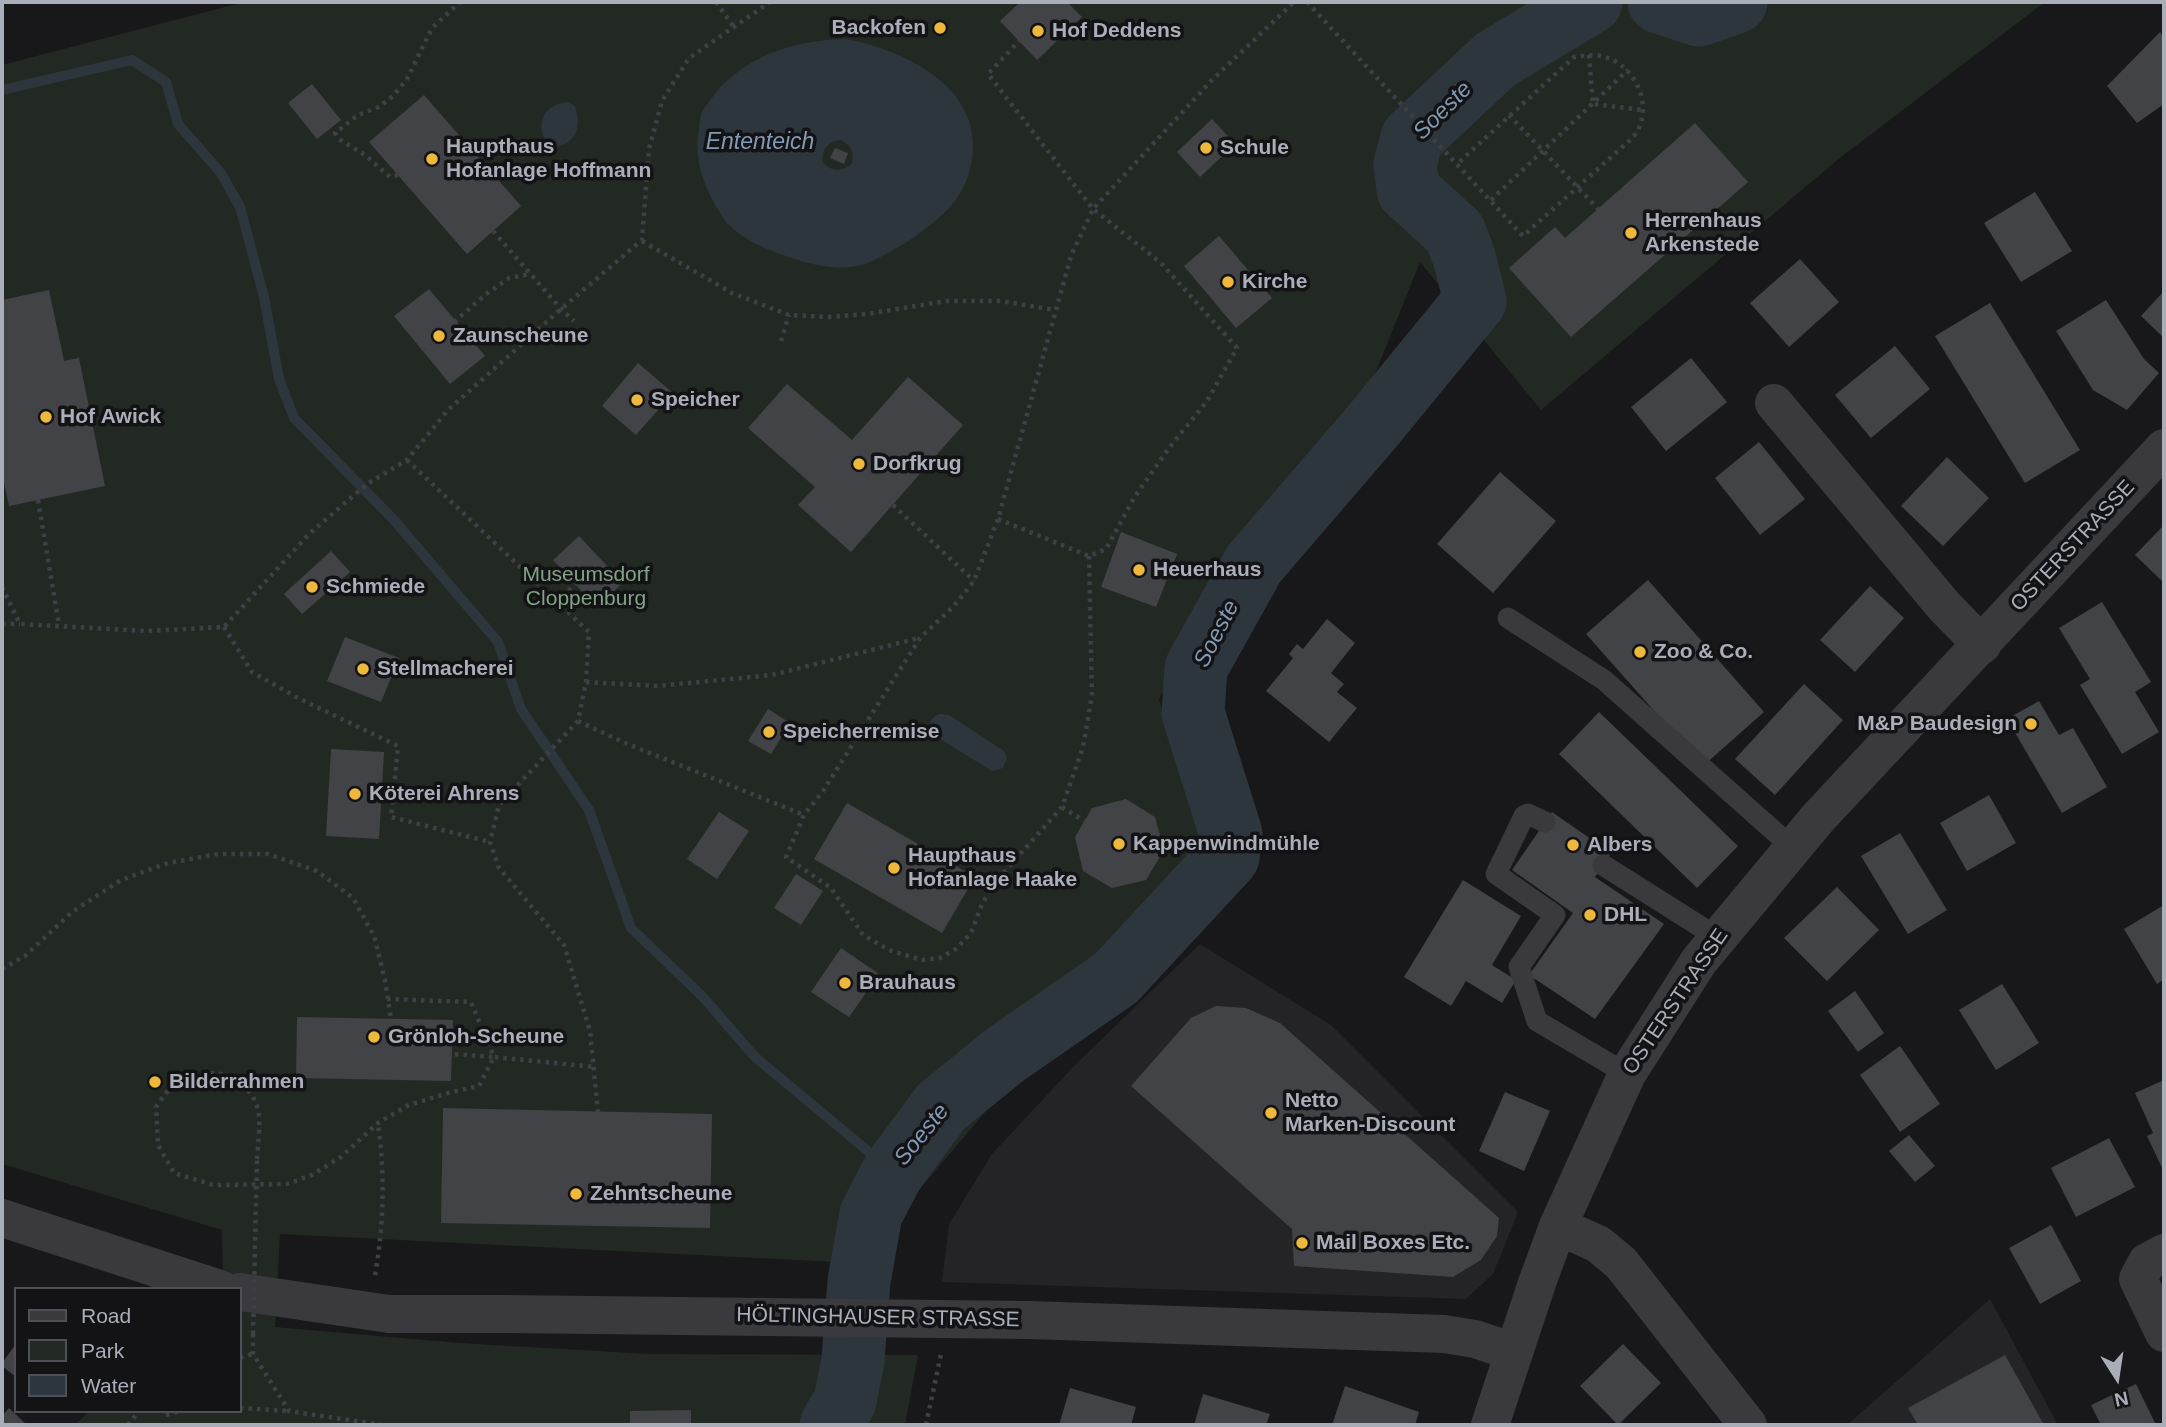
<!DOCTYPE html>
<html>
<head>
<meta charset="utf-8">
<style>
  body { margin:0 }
  #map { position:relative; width:2166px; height:1427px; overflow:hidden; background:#181719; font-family:Helvetica,sans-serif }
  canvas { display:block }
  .frame { position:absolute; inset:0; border:4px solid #aaaeb9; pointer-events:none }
  .legend { position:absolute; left:14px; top:1287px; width:228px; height:126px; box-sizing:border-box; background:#131215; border:2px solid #4f5057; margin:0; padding:9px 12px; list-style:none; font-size:21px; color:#aaaeb9 }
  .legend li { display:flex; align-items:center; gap:14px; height:35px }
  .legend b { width:35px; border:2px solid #4f5057 }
  .north { position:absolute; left:2082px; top:1343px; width:70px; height:70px; -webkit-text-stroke:5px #131215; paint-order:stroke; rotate:168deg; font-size:19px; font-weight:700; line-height:28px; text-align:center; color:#aaaeb9 }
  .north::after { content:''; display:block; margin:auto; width:24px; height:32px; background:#aaaeb9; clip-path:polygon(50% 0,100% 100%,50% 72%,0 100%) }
</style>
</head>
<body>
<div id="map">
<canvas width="2166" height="1427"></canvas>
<div class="frame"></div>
<ul class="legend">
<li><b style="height:9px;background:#39393e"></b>Road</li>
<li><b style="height:19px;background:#222923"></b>Park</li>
<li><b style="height:19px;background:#2e363d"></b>Water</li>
</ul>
<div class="north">N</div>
</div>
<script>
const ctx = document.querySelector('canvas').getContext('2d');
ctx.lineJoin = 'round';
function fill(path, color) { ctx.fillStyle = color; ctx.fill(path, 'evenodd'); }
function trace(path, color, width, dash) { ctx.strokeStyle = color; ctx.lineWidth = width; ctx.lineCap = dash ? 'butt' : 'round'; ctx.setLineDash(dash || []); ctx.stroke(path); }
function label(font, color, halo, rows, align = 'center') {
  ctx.font = font + ' Helvetica,sans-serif'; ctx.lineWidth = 7; ctx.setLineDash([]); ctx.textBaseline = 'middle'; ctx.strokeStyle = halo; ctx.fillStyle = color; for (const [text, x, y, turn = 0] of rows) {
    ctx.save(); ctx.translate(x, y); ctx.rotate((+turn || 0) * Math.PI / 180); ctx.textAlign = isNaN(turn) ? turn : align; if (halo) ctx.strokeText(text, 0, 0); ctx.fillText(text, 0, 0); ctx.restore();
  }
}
fill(new Path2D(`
  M1200,944l131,81 187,187 -25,62 -27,25 -524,-17 7,-58 43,-70 81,-87z
  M1990,1299l68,126h-211z`), '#242326');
fill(new Path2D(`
  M244,2h1801l-204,155 -300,253 -121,-148 -57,142 -110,129 -94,166 48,152 -350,412 -577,-29 -5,93 185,16 189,11 269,1 -13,70h-830l14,-14h151v-122h-17l-1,-59 -220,-66v-1099z`), '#222923');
fill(new Path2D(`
  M846,39c53,10 127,43 127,106 -1,47 -25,68 -60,93 -11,7 -39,24 -51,27 -23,6 -52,0 -73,-8 -21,-7 -44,-16 -60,-32 -5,-4 -8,-12 -12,-17 -15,-26 -23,-51 -18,-80 1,-5 1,-12 3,-16 2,-4 6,-9 9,-13 31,-43 84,-59 135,-60zM841,140c11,6 13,12 11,24 -11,8 -19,8 -29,-1 -2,-14 5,-22 18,-23z
  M567,102l8,4c3,10 5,22 -2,31 -28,32 -51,-30 -6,-35z
  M940,714l9,1 55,36 3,7 -4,10 -11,3 -60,-37c-5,-9 -2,-17 8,-20z`), '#2e363d');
trace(new Path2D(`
  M2,90l130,-30 34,22 12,42 43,49 19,34 24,90 15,82 15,39 100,102 104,122 23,67 68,101 42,118 71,68 53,61 138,115`), '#2e363d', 10);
trace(new Path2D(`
  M1659,2l40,13 37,-13
  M831,1425l14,-24 8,-41 6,-79 12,-67 22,-42 48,-65 64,-52 111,-77 112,-121 3,-23 -38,-121 3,-45 58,-104 117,-136 104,-127 -10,-41 -10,-27 -47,-43 -3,-26 7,-26 83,-78 96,-58`), '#2e363d', 63);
fill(new Path2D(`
  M1020,2h47l15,15 -45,43 -37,-39z
  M2160,32l4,6v66l-27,19 -30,-37z
  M312,84l29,36 -24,19 -29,-36z
  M424,95l97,111 -54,48 -98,-112z
  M1212,119l23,25 -35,33 -23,-25z
  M1695,123l53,59 -177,155 -62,-69 46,-41 10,11z
  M835,148l13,5 -4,11 -14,-6z
  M2035,192l37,59 -51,31 -37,-59z
  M1219,236l53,62 -36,30 -52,-62z
  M1800,259l39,43 -50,45 -39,-44z
  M429,289l56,67 -35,28 -56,-68z
  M49,290l15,71 15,-3 26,128 -96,20 -7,-33v-173z
  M2164,291v47l-23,-22z
  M2106,300l38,59 15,14 -32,37 -34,-20 -37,-59z
  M1990,303l90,147 -55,33 -90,-147z
  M1895,346l35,43 -59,49 -36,-43z
  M1691,358l36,44 -61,49 -35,-44z
  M638,363l35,30 -37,42 -34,-29z
  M908,377l55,48 -112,127 -53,-47 17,-18 -67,-59 39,-44 65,56z
  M1759,442l46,57 -45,36 -45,-57z
  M1947,457l42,41 -46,48 -42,-40z
  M1500,472l56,49 -63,72 -56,-49z
  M2164,525v58l-29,-28z
  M1121,532l56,22 -21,53 -55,-20z
  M579,536l44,47 -27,24 -43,-47z
  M331,551l19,21 -48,42 -18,-20z
  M1648,580l116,132 -61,54 -117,-132z
  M1870,586l34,32 -49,54 -35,-32z
  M2102,602l49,80 -16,10 24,40 -37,22 -42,-69 10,-6 -31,-51z
  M1327,619l28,24 -24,30 13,11 -7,8 20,16 -28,34 -63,-51 27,-33 -4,-4 8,-10 6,5z
  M345,637l54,21 -18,44 -54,-21z
  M1804,684l39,36 -68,75 -40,-36z
  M2039,701l20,34 14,-7 34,59 -45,26 -55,-94z
  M768,709l22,14 -19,31 -23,-13z
  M1599,712l139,134 -41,42 -138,-134z
  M331,749l53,3 -5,87 -53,-3z
  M1989,795l27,48 -49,28 -27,-48z
  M1126,799l29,18 9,33 -18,30 -34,8 -29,-17 -8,-34 17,-29z
  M847,803l128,74 -33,56 -128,-74z
  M719,812l30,19 -32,48 -30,-20z
  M1552,812l59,41 -16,24 69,47 -69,95 -66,-44 44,-62 -61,-43z
  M1900,833l47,77 -39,24 -47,-78z
  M796,874l27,17 -22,34 -27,-17z
  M1463,880l58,36 -29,49 24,15 -14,23 -36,-22 -15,25 -47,-29z
  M1837,887l42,43 -52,51 -43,-43z
  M2164,905v74l-7,5 -33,-55z
  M841,948l38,26 -30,43 -38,-25z
  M2002,984l37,59 -43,27 -37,-60z
  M1855,991l29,42 -26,19 -30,-41z
  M1216,1006l30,2 34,15 219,195 -2,18 -16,24 -28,17 -159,-11 -2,-37 -161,-143 60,-68z
  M297,1017l156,3 -2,61 -155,-3z
  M1900,1046l40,58 -40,28 -40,-57z
  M2164,1080v92l-17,-36 6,-3 -18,-40z
  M1505,1092l45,19 -26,60 -45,-20z
  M443,1108l269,6 -2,114 -269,-5z
  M1909,1135l26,31 -20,16 -26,-31z
  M2109,1138l26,49 -59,30 -25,-49z
  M2051,1225l30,56 -41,23 -31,-56z
  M16,1344v33l-14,-11v-3z
  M1623,1344l38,39 -43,42 -38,-39z
  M2005,1355l39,70h-126l-10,-17z
  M2136,1384l20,41h-55l-10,-20z
  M1345,1386l74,26 -4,13h-83z
  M1070,1388l66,19 -5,18h-72z
  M1203,1394l67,20 -4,11h-72z
  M9,1408l18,17h-25v-9z
  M691,1410v15h-61v-14z`), '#424346');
trace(new Path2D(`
  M716,2l18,25
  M1307,2l216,234 106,-95c4,-4 8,-8 10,-13 12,-27 -5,-61 -31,-70 -11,-4 -22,-3 -34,-1l-117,107
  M1589,55l4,49 50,6
  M1509,115l89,94
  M398,175l-8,2 -25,-22 -26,-16 -4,-6 23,-18 21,-8 14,-11 14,-17 25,-51 28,-26
  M1491,200l137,-130
  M493,231l68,78 13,12
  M642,241l90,52 57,22 39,2 39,-3 79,-13h55l54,9
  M781,341l8,-26
  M422,350l63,-55 24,-17 21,-4
  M407,460l182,172 -3,50 -8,39 -79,84 -9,37 9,26 65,77 26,86 8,81
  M38,500l21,125
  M893,505l81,76
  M998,519l91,37 17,-7 28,-51 35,-50 38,-47 30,-53 -76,-85 -68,-54 -105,-135 31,-33
  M1089,556l3,139 -9,52 -21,60 -64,72 -16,25 -11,29 -15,16 -16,9 -18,2 -33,-10 -26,-15 -32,-47 -45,-31 18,-42 19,-24 97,-153 33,-31 21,-26 24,-62 73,-263 22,-47 119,-129 82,-78
  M2,587l18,37 127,7 77,-4 85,-93 58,-50 40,-24 41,-50 113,-101 81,-69 7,-91 13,-48 27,-43 81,-56
  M557,603l18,-19
  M2,624h18
  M224,627l28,45 46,26 100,48 -7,71 99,25
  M586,682l71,4 115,-11 147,-37
  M578,721l47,22 179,72
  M1062,807l22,14
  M2,969l23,-13 47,-44 49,-32 47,-17 50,-9h50l49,17 36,27 21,38 11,44 6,39
  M387,999l84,3 23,55 101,10
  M257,1159c1,-13 4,-38 1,-50 -11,-36 -50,-45 -80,-27 -9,5 -16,17 -22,25l2,38 16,28 39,12 74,-1 25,-9 29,-18 37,-34 31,-18 39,-12 31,-7 15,-29 -42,-3
  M375,1275c9,-50 10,-101 3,-151
  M253,1334v20l36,57 93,14
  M240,1358l12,-4
  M240,1408l48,3
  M166,1415l14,-4
  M128,1425l11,-14
  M926,1425l15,-71`), '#3f4045', 4.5, [3.5, 5]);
trace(new Path2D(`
  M1508,618l96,62 189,168
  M1545,822l-17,-8 -4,2 -28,58 59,41 -36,52 18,54 90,53
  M1603,865l114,72`), '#39393e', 21);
trace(new Path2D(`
  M1774,403l170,203 38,39
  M2,1218l218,71
  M1558,1226l40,18 23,19 127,162
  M2164,1253l-17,9 -9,17 26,54
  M240,1292l149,22h115l525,6 415,14 31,5 39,13`), '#39393e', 38);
trace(new Path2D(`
  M1490,1425l47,-142 21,-57 69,-152 72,-113 119,-143 346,-370`), '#39393e', 38);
trace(new Path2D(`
  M253,1334l4,-175`), '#3f4045', 4.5, [3.5, 5]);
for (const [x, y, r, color] of [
  [940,28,7,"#edb83b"],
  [1038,31,7,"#edb83b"],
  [1206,148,7,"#edb83b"],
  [432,159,7,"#edb83b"],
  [1631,233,7,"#edb83b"],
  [1228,282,7,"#edb83b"],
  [439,336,7,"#edb83b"],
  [637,400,7,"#edb83b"],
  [46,417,7,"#edb83b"],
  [859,464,7,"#edb83b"],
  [1139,570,7,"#edb83b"],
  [312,587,7,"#edb83b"],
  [1640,652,7,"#edb83b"],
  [363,669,7,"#edb83b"],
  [2031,724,7,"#edb83b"],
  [769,732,7,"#edb83b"],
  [355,794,7,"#edb83b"],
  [1119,844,7,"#edb83b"],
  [1573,845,7,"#edb83b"],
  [894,868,7,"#edb83b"],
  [1590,915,7,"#edb83b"],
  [845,983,7,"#edb83b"],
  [374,1037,7,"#edb83b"],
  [155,1082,7,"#edb83b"],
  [1271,1113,7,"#edb83b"],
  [576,1194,7,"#edb83b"],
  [1302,1243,7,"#edb83b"]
]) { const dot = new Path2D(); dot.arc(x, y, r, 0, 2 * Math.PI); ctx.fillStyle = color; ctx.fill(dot); trace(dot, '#131215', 2.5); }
label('bold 21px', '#aaaeb9', '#131215', [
  ["Backofen",926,28,"right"],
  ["Hof Deddens",1052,31],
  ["Haupthaus",446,147],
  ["Hofanlage Hoffmann",446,171],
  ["Schule",1220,148],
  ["Herrenhaus",1645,221],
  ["Arkenstede",1645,245],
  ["Kirche",1242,282],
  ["Zaunscheune",453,336],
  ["Speicher",651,400],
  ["Hof Awick",60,417],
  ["Dorfkrug",873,464],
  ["Heuerhaus",1153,570],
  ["Schmiede",326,587],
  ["Zoo & Co.",1654,652],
  ["Stellmacherei",377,669],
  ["M&P Baudesign",2017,724,"right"],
  ["Speicherremise",783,732],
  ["Köterei Ahrens",369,794],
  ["Kappenwindmühle",1133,844],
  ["Albers",1587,845],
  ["Haupthaus",908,856],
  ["Hofanlage Haake",908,880],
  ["DHL",1604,915],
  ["Brauhaus",859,983],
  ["Grönloh-Scheune",388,1037],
  ["Bilderrahmen",169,1082],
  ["Netto",1285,1101],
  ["Marken-Discount",1285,1125],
  ["Zehntscheune",590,1194],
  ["Mail Boxes Etc.",1316,1243]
], 'left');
label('21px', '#aaaeb9', '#131215', [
  ["OSTERSTRASSE",2073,546,-47],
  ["OSTERSTRASSE",1676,1002,-56],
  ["HÖLTINGHAUSER STRASSE",878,1318,1]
]);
label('21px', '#82a385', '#131215', [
  ["Museumsdorf",586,575],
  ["Cloppenburg",586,599]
]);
label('italic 23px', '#829ab3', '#131215', [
  ["Soeste",1443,111,-45],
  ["Ententeich",760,143],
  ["Soeste",1217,634,-63],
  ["Soeste",922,1135,-51]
]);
</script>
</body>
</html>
